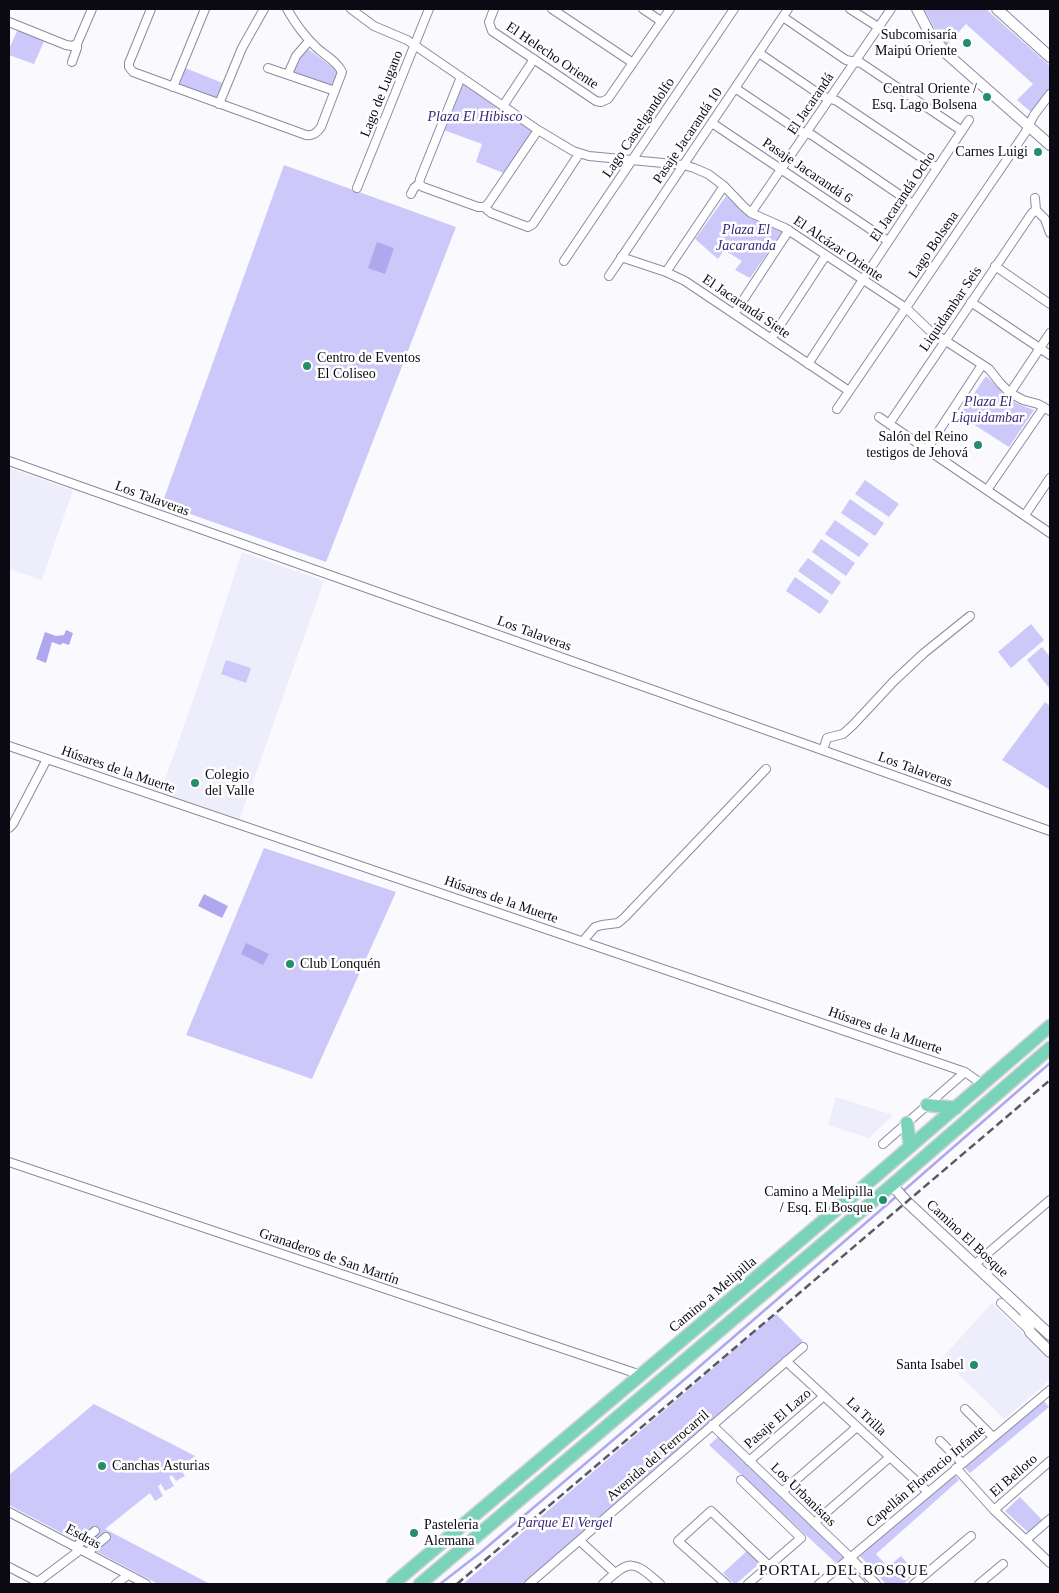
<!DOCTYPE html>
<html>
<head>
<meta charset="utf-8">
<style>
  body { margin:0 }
  #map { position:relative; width:1059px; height:1593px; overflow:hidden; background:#f9f9fe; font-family:"Times New Roman",serif }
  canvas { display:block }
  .frame { position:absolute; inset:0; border:10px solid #0b0a13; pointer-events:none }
</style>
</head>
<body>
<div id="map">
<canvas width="1059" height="1593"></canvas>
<div class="frame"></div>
</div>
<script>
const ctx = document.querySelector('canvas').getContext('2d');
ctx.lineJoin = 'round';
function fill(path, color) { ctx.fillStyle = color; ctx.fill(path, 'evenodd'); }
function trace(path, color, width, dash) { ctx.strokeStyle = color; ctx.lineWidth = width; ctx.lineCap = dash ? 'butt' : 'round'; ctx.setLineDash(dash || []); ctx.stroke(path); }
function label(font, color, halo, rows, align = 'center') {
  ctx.font = font + ' "Times New Roman",serif'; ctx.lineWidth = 5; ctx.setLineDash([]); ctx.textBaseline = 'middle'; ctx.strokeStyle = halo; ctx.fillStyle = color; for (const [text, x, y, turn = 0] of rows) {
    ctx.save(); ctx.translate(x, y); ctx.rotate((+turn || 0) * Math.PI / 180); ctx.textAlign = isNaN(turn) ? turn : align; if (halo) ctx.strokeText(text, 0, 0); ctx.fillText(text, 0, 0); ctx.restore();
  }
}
fill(new Path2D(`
  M9,468l64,22 -31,90 -33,-11z
  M242,552l82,29 -85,240 -79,-27 40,-114z
  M836,1097l57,18 -24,23 -41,-13z
  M992,1303l58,58v19l-46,39 -62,-61z`), '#eeedfb');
fill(new Path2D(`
  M924,9h62l64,57v24l-18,23 -15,-13 16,-16 -67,-60 -19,21 -11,-14z
  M18,29l27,10 -11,25 -25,-9v-6z
  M308,49l27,20 3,4 -5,15 -41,-15 6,-12z
  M185,68l38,15 -7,18 -38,-15z
  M461,80l75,50 -30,44 -30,-12 6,-18 -41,-15z
  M284,165l172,62 -130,335 -164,-58z
  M726,196l19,18 38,17 -33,47 -15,-8 7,-9 -18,-11 -6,9 -23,-20z
  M986,376l14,13 3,6 15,9 16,6 -25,37 -50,-32z
  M865,480l34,24 -10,13 -34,-23z
  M850,499l34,24 -9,13 -34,-23z
  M835,520l34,24 -10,13 -34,-23z
  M821,539l34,24 -9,13 -34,-24z
  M808,558l33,24 -9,13 -34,-24z
  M795,577l34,24 -9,13 -34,-23z
  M1031,624l13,16 -33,28 -13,-16z
  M1042,647l8,10v32l-23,-29z
  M226,660l25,8 -5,15 -25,-9z
  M1045,702l5,4v84l-48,-30z
  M264,848l132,44 -84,187 -126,-44z
  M776,1314l27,27 -279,243h-61z
  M1042,1399l7,8 -79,66 -7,-7z
  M94,1404l101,52 -15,12 5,8 -9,5 -4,-6 -3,2 5,9 -9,5 -4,-7 -3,2 5,10 -8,5 -5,-8 -45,36 105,55h-52l-149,-79v-30z
  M718,1437l126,120 -8,6 -127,-118z
  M953,1473l6,7 -83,74 12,13 13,-11 15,17 -13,11h-17l-26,-28z
  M1020,1497l23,24 -14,12 -24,-22z
  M748,1550l12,13 -24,21h-2l-11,-11z`), '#cdc8fa');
fill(new Path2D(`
  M377,242l17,6 -9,26 -17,-6z
  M66,630l7,3 -4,12 -6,-2 -3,2 -8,-3 -6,21 -10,-4 9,-27 11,4 8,-1z
  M204,894l24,12 -6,12 -24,-12z
  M246,943l23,11 -6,11 -22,-11z`), '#b0a8ee');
trace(new Path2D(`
  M902,1192l148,-129
  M440,1584l40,-31 205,-174 213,-184`), '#b0a8ee', 2.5);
const minor = new Path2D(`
  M151,9l-22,54v4l4,5 173,63c7,1 11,-2 15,-8l21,-55c-5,-11 -18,-17 -26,-25 -12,-11 -21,-24 -29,-38
  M351,9l23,17 33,14 131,90 35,21 16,5 95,9 10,3 14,6 16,12 19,20 8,7 34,15 121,80 23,22 60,39 12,15 9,9 13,7 15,4 12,7
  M494,9l-5,13 3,9 104,70 5,1 7,-3 62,-90
  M552,9l81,54
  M643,9l18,12
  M850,9l28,18
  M783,17l63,43 15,3 101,68
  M9,22l57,23 6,1 5,-2
  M759,53l63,43 15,5 100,67
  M72,62l5,-14v-4l15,-35
  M268,68l67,23
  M288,74l8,-18 13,-15
  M173,87l32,-78
  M735,88l64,43 13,4 101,69
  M219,104l23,-56 22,-39
  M503,106l31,-47
  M712,123l176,118
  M419,184l4,3 55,20h6l7,6 37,14 5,-3 46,-70
  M357,188l72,-179
  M411,194l3,-6 5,-4 1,-5 41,-102
  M1035,198l1,12
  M484,207l4,-3 50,-74
  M1036,210l9,9 5,14
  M751,213l140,-204
  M621,257l45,15 19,9 164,110
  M564,261l170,-252
  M995,266l55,38
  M666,272l58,-86
  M609,276l179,-267
  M971,302l79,53
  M734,314l55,-84
  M771,339l55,-84
  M808,364l58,-89 103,-155
  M1010,393l40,-60
  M837,409l188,-276 9,-18 16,-21
  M879,417l171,116
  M889,424l143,-211 4,-3
  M927,449l55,-84
  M9,461l1041,370
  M987,490l57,-83
  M1025,515l25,-37
  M9,746l956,326 17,12
  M823,750l4,-12 16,-4 10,-9 41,-44 30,-28 46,-37
  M9,828l4,-4 34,-65
  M583,941l12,-14 7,-2 16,-2 7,-6 141,-148
  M883,1144l82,-72
  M9,1162l632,213
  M974,1265l76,-65
  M1001,1303l28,27
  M786,1361l142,131
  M965,1409l28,28
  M712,1425l139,133 25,26
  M940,1441l22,22
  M749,1461l75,-65
  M956,1468l38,42 56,53
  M741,1480l60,58 -53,46
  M782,1492l75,-65
  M994,1510l56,-49
  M9,1512l137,72
  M814,1523l76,-66
  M1026,1540l24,-21
  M580,1541l35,32
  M75,1547l20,-16
  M87,1553l19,-16
  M842,1565l19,19
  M9,1567l29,15
  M35,1584l45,-34
  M116,1584l12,-9
  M529,1584l274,-237
  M603,1584c27,-25 30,-24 57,0
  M726,1584l-48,-43 33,-30 58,55
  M819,1584l231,-194
  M914,1584l57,-48
  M979,1584l24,-20`);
const tertiary = new Path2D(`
  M917,9l13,25 17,20 103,91
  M997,9l53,48
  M892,1185l15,17 143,133
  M1025,1313l5,19 20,20`);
const primary = new Path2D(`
  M927,1105l29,3
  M907,1123l3,24
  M393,1584l469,-396 188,-162
  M420,1584l472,-399 158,-137`);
trace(minor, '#8c8aa2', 10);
trace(tertiary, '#8c8aa2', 12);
trace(primary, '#d3d3d5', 15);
trace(minor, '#fff', 8);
trace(tertiary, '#fff', 10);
trace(primary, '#79d3b8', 12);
trace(new Path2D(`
  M457,1584l593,-504`), '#5b5a62', 2.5, [8, 4]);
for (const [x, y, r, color] of [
  [967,43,5,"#248d6a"],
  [987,97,5,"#248d6a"],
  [1038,152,5,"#248d6a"],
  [307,366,5,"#248d6a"],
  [978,445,5,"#248d6a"],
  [195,783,5,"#248d6a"],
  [290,964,5,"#248d6a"],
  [883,1200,5,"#248d6a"],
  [974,1365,5,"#248d6a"],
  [102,1466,5,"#248d6a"],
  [414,1533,5,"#248d6a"]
]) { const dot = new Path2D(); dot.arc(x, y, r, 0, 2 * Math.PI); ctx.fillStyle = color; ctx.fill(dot); trace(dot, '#fff', 2); }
label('14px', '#0b0a13', '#fff', [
  ["Subcomisaría",957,35],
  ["Maipú Oriente",957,51],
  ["Central Oriente /",977,89],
  ["Esq. Lago Bolsena",977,105],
  ["Carnes Luigi",1028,152],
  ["Centro de Eventos",317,358,"left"],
  ["El Coliseo",317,374,"left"],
  ["Salón del Reino",968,437],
  ["testigos de Jehová",968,453],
  ["Colegio",205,775,"left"],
  ["del Valle",205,791,"left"],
  ["Club Lonquén",300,964,"left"],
  ["Camino a Melipilla",873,1192],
  ["/ Esq. El Bosque",873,1208],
  ["Santa Isabel",964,1365],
  ["Canchas Asturias",112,1466,"left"],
  ["Pasteleria",424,1525,"left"],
  ["Alemana",424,1541,"left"]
], 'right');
label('14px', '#0b0a13', '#fff', [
  ["El Helecho Oriente",552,56,34],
  ["Lago de Lugano",382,94,-68],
  ["El Jacarandá",811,104,-56],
  ["Lago Castelgandolfo",639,128,-56],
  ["Pasaje Jacarandá 10",688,136,-56],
  ["Pasaje Jacarandá 6",807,171,34],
  ["El Jacarandá Ocho",903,197,-56],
  ["Lago Bolsena",934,245,-56],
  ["El Alcázar Oriente",838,249,34],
  ["El Jacarandá Siete",746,307,34],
  ["Liquidambar Seis",951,309,-56],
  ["Los Talaveras",152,499,20],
  ["Los Talaveras",534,634,20],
  ["Húsares de la Muerte",118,770,19],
  ["Los Talaveras",915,770,20],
  ["Húsares de la Muerte",501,900,19],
  ["Húsares de la Muerte",885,1031,19],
  ["Camino El Bosque",967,1239,43],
  ["Granaderos de San Martín",329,1257,19],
  ["Camino a Melipilla",713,1295,-40],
  ["La Trilla",866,1417,43],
  ["Pasaje El Lazo",778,1419,-41],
  ["Avenida del Ferrocarril",658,1456,-41],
  ["El Belloto",1014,1476,-41],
  ["Capellán Florencio Infante",926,1477,-40],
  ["Los Urbanistas",803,1495,44],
  ["Esdras",83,1537,28]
]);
label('italic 14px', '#3b2777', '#fff', [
  ["Plaza El Hibisco",475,117],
  ["Plaza El",746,230],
  ["Jacaranda",746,246],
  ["Plaza El",988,402],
  ["Liquidambar",988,418],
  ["Parque El Vergel",565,1523]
]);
ctx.letterSpacing = '1px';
label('15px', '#0b0a13', '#fff', [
  ["PORTAL DEL BOSQUE",844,1571]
]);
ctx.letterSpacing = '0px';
</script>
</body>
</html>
